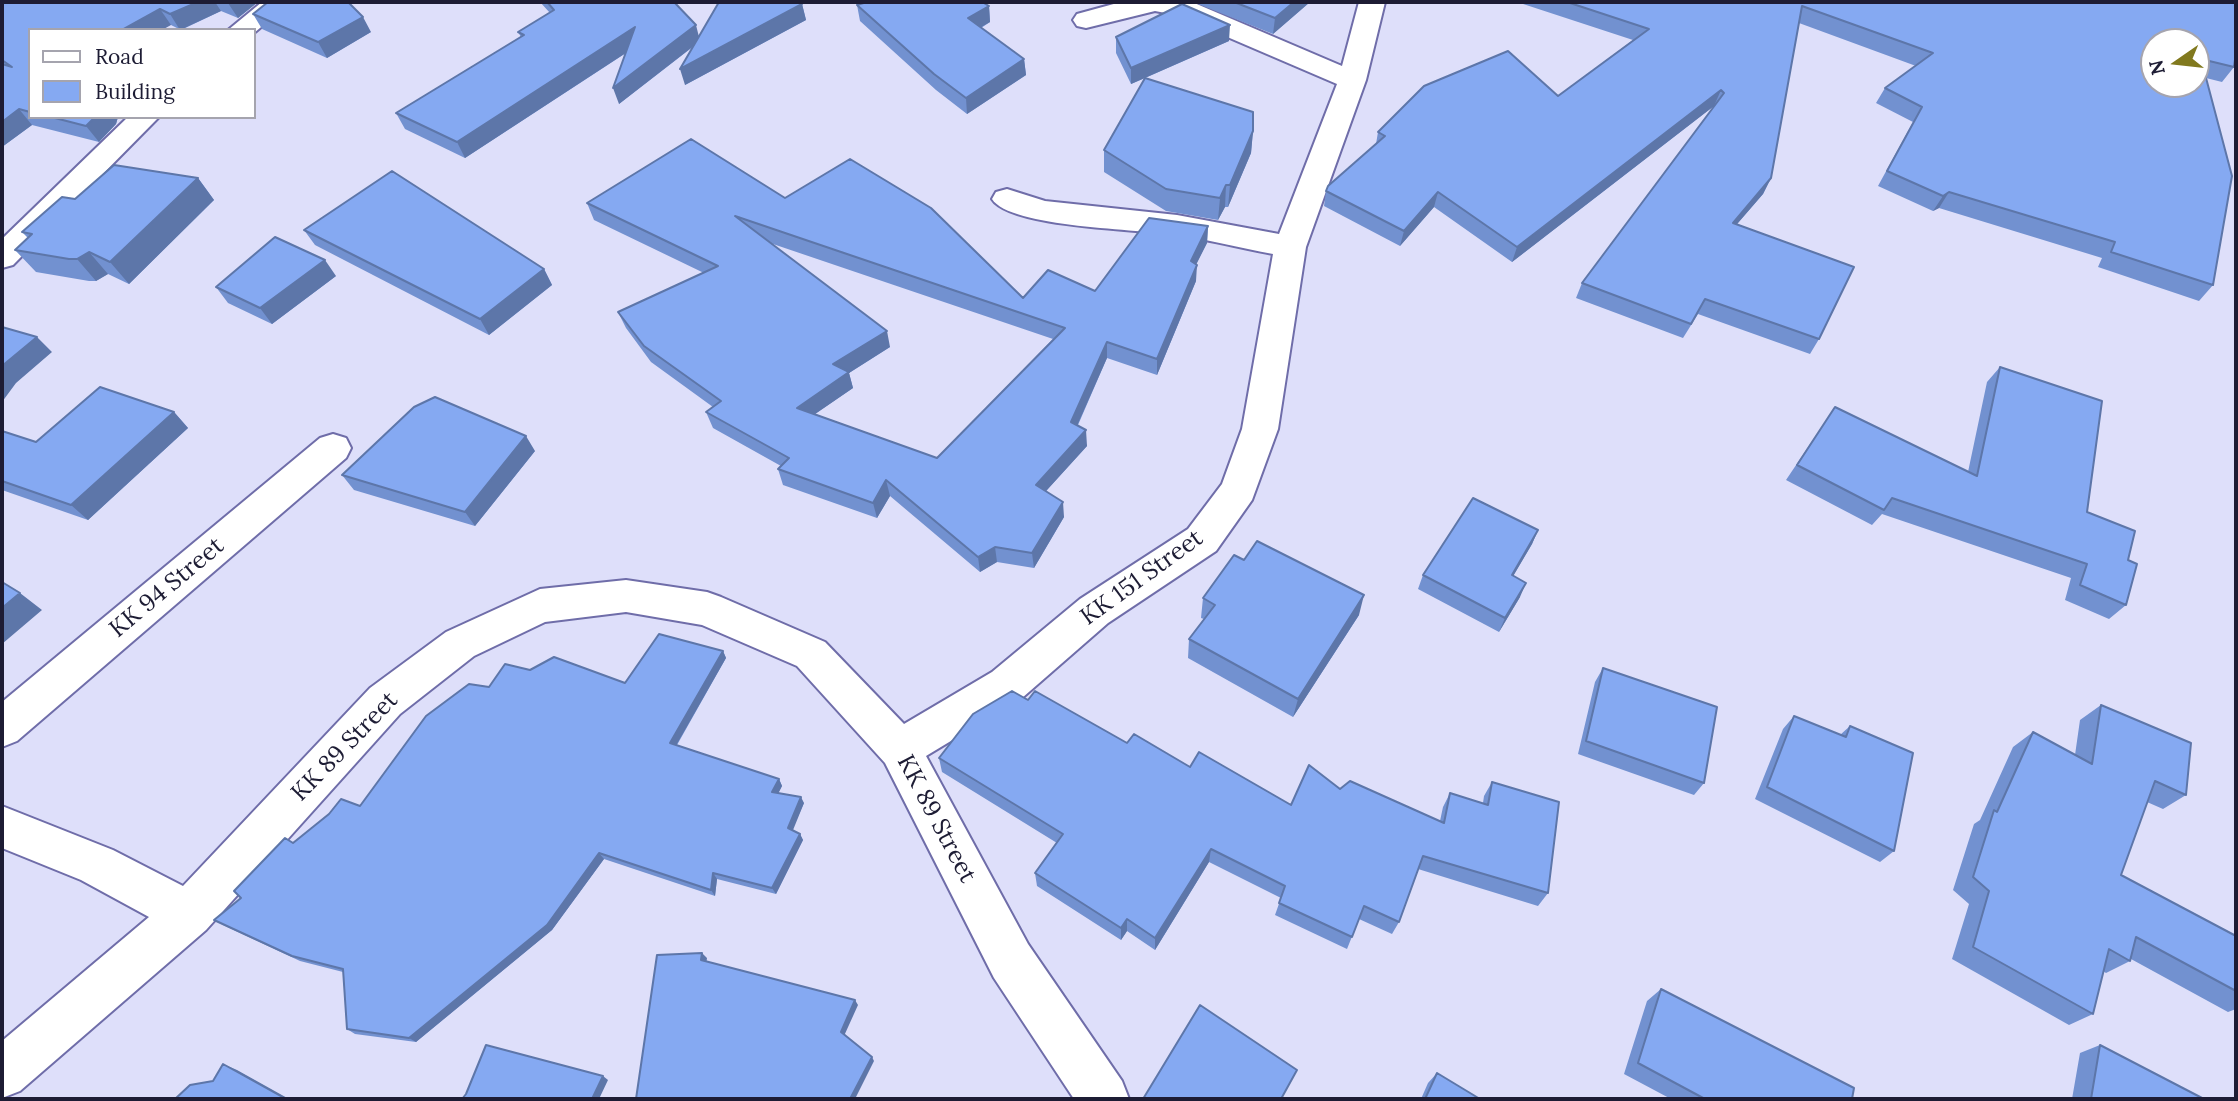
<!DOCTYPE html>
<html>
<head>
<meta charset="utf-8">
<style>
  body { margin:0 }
  #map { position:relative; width:2238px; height:1101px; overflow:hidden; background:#dedffa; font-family:Lora,serif }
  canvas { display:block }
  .frame { position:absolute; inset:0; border:4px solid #1d1c34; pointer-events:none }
  .legend { position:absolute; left:28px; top:28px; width:228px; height:91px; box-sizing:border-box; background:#fff; border:2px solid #a5a4ae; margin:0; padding:9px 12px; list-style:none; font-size:21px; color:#1d1c34 }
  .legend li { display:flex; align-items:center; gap:14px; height:35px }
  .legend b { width:35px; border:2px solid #a5a4ae }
  .north { position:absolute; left:2140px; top:28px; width:70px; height:70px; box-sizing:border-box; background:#fff; border:2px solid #a5a4ae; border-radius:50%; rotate:256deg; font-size:19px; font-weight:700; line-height:28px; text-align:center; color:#1d1c34 }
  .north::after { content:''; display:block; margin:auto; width:24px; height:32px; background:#81791e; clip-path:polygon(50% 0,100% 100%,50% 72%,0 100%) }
</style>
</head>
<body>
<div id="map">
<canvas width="2238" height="1101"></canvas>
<div class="frame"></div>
<ul class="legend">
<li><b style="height:9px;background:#fff"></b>Road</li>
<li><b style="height:19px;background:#85a9f2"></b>Building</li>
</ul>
<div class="north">N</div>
</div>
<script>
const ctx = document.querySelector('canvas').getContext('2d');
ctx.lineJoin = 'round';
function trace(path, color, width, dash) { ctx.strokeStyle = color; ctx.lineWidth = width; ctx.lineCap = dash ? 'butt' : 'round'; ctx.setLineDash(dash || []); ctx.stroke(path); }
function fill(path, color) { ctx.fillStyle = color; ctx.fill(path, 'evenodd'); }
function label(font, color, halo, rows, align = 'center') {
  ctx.font = font + ' Lora,serif'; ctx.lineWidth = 5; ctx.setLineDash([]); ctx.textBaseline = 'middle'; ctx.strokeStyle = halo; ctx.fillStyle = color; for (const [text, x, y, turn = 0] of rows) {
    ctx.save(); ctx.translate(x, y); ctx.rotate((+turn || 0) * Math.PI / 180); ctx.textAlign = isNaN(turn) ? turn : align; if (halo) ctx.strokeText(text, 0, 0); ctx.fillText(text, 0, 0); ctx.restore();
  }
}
const minor = new Path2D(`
  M262,2h29l-37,31v-3h-26z
  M1121,2h71l150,64 17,-64h26l-19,78 -60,167 -28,182 -26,71 -36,51 -108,72 -86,75 -96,58 102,188 94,137 7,18h-55l-80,-121 -109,-215 -88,-97 -95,-41 -76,-13 -81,10 -71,34 -74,58 -194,216 -186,161 -18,7v-57l147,-124 -68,-37 -79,-32v-42l111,44 70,36 187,-198 76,-56 94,-43 86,-9 81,12 14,5 104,45 79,82 88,-52 88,-73 108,-70 34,-45 20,-55 31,-175c-32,-6 -63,-14 -95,-19 -37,-6 -168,-7 -186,-36l4,-7 11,-3 38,12 132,14 102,19 58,-150 -161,-69 -21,-4 -69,17 -9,-2 -4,-6 4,-6z
  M128,117h31l-146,148 -11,3v-29z
  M333,434l13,4 5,10 -5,10 -329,283 -15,6v-45l318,-264z`);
trace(minor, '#6f6da9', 4);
fill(minor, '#fff');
fill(new Path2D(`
  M2,2h256l-20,16 -17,-7 -40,19 -10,-5 -141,5v87h88l-2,7 -17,18 -67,-17 -30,22z
  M540,2h134l25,34 103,-32 4,16 -121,65 9,-39 -75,58 7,-51 -161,105 -60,-29 -9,-16 125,-76 -3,-5 32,-19z
  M1193,2h117l-37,32z
  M1517,2h719l-2,65 -12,15 -16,-4 7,207 -14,16 -101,-34 4,-9 -163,-50 -6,3 -55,-25 35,-64 -37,-19 9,-15 31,-22 -117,-43 -28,155 -8,16 -26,30 82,115 -9,15 -112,-40 -15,24 -107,-40 6,-15 132,-177 -202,156 -78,-55 -34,39 -76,-40 2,-15 50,-47 2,-12 180,-36 75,-56z
  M857,5l132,1 1,16 -9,6 43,31 2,16 -59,39 -31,-24 -76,-69z
  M253,14l118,18 -44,26 -65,-29z
  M1116,37l113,4 -84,37 108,53 -2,22 -23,54h-3l-7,13 -52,-9 -62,-39v-22l41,-72 -14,6 -15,-31z
  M198,178l16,22 -85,84 -21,-10 -12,7h-7l-53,-9 -21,-22 13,-12 -6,-6 53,-33z
  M785,198l238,100 72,-7 113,-65 -1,17 -11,21v17l-39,94 -50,-17 -29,67 9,21 -41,45 18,26 -30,51 -37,-6 -17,10 -90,-76 -13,22 -94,-33 -5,-16 3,-3 -68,-38 -7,-16 7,-5 -62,-45 -25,-34 -8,-16 86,-39 -110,-53 -7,-17zM770,243l283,96 -116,119 -122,-44 38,-26 -4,-15 41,-26z
  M304,230l240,39 8,16 -63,50 -174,-90z
  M336,276l-64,48 -44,-21 -12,-16z
  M2000,367l87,145 41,48 -2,45 -17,14 -44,-19 6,-22 -189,-64 -10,11 -86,-45 49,-73 133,65 19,-90z
  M174,412l14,16 -100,92 -86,-30v-59l34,11z
  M535,451l-60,75 -121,-36 -12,-15z
  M1538,530l-6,14 -19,32 7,21 -21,35 -81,-43 5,-14z
  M1203,598l156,17 -66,102 -105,-59 1,-19 15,-20 -3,-1z
  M723,651l3,7 -49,87 102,34 3,7 -4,7 26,10 -12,27 8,4 3,6 -27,54 -59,-15 -2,17 -111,-37 -52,71 -136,112 -61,-8 -8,-5 -4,-57 -43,-11 -77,-36 -9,-5 27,-22 52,-55 67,-37 129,-119 41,-17 95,13z
  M1603,668l101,115 -10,12 -116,-41 17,-72z
  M1028,700l99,43 164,62 49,-16 100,32 3,-14 7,-14 33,10 1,-7 8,-14 56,111 -10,13 -120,-37 -19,53 -7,12 -33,-15 -12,30 -72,-34 6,-17 -72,-36 -54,88 -28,-19 -6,9 -84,-54 -2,-13 22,-30 -115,-71 -3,-14z
  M2101,705l85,90 -23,14 -16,-7 -26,73 115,61v73l-8,3 -97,-53 -1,2 -24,12 -3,-2 -10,43 -24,11 -117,-66 17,-55 -16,-14 21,-66 6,-4 33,-73 20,-15 42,23 5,-35z
  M1794,716l46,19 10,-9 44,125 -14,11 -125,-63 28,-70z
  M1661,989l191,110h-181l-47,-25 23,-73z
  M2100,1045l104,54h-132l8,-46z
  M1437,1073l43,26h-59l7,-16z`), '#7291d0');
fill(new Path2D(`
  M198,2h17l6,9 -41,19 -10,-16z
  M230,2h28l-20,16 -10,-15z
  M1294,2h16l-37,32 2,-16z
  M802,4l4,16 -121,65 -5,-16z
  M989,6l1,16 -21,12 -1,-16z
  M160,9l11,16 -9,5h-40z
  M363,17l8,15 -44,26 -9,-16z
  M696,25l4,16 -81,63 -6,-16z
  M1230,25l-1,16 -98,43v-16z
  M635,27l6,16 -176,115 -8,-16z
  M1024,59l2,16 -59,39 -1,-16z
  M1721,90l-7,16 -202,156 5,-15z
  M19,109l13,16 -30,22v-25z
  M95,117h23l-2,7 -17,18 -13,-16z
  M1253,131l-2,22 -23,54 2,-22z
  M198,178l16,22 -85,84 -19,-22z
  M1771,178l-8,16 -38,44 8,-15z
  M1226,185l-1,22 -7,13 2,-22z
  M1438,192l-4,15 -34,39 4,-15z
  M1949,192l-10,16 -6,3 10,-15z
  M1208,226l-1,17 -17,34 1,-16z
  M89,252l19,22 -12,7 -19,-22z
  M325,260l11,16 -64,48 -12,-16z
  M1197,265l-1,16 -39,94v-16z
  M544,269l8,16 -63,50 -9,-16z
  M887,331l3,16 -41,26 4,15 -51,35 -5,-15 36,-44z
  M37,337l15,15 -36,31 -14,19v-36z
  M1107,342v16l-35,79 -1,-15z
  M174,412l14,16 -100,92 -17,-15z
  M1086,430l1,16 -50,55 -1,-16z
  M526,436l9,15 -60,75 -10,-14z
  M886,480l4,16 -13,22 -4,-15z
  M1063,502l1,15 -30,51 -2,-15z
  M1538,530l-6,14 -27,46 7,-15z
  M995,547l2,15 -17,10 -2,-15z
  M1526,583l-6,14 -21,35 6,-14z
  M20,593l22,17 -40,34v-36z
  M1364,595l-5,20 -66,102 5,-18z
  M723,651l3,7 -52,91 -4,-6z
  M779,779l3,7 -6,12 -4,-6z
  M801,797l3,6 -13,32 -3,-7z
  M800,834l3,6 -27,54 -4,-6z
  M1211,849l-2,13 -54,88v-12z
  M599,853l5,6 -52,71 -136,112 -7,-4z
  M713,873l4,6 -2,17 -4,-6z
  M1127,919v12l-6,9v-12z
  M702,953l5,5 -1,7 -5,-5z
  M855,1000l3,5 -14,31 -3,-4z
  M872,1057l2,4 -19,38h-5z
  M223,1064l14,6 52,29h-3z
  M603,1076l5,4 -9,19h-7z`), '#5d76a9');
const building = new Path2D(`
  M2,2h196l-28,12 -10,-5 -38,21h-92v82l-11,-3 -17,13v-58l10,3 -10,-7z
  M268,2h80l15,15 -45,25 -65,-28z
  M547,2h127l22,23 -83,63 22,-61 -178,115 -61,-29 128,-78 -6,-3 36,-22z
  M719,2h78l5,2 -122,65z
  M867,2h115l7,4 -21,12 56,41 -58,39 -32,-24 -77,-69z
  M1234,2h60l-19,16z
  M1567,2h669v50l-2,15 -33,-8 31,117 -19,109 -102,-33 4,-10 -166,-50 -6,4 -56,-25 35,-64 -37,-19 48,-35 -131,-47 -31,172 -38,45 121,44 -35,72 -114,-40 -14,25 -109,-41 142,-190 -3,-3 -204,157 -79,-55 -34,39 -78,-40 2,-5 57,-50 -7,-4 46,-46 84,-35 50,45 91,-67zM2154,42h42v42h-42z
  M1182,4l48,21 -99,43 -15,-31z
  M1145,78l108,34v19l-23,54h-4l-6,13 -54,-9 -62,-39z
  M51,117h44l-9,9z
  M691,139l94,59 65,-39 81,49 92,90 25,-28 47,21 54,-73 59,8 -17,35 6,4 -40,94 -50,-17 -36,80 15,8 -50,55 27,17 -31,51 -37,-6 -17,10 -92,-77 -13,23 -95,-34 11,-11 -83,-46 15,-11 -77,-55 -26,-34 100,-46 -131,-63zM735,216l330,112 -128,130 -140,-50 52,-36 -16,-8 54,-33z
  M114,165l84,13 -88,84 -21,-10 -12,7h-8l-54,-9 17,-16 -10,-2 40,-35 13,2z
  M392,171l152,98 -64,50 -176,-89z
  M275,237l50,23 -65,48 -44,-21z
  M2,327l35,10 -35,29z
  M2000,367l102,34 -15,111 48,19 -7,29 9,4 -11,41 -46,-20 7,-21 -195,-66 -8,12 -87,-45 38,-58 142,69z
  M100,387l74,25 -103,93 -69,-24v-50l34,11z
  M435,397l91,39 -61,76 -123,-37 72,-68z
  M1473,498l65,32 -26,45 14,8 -21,35 -82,-43z
  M1257,541l107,54 -66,104 -109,-60 26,-34 -12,-7 31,-43 10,5z
  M2,582l18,11 -18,15z
  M659,634l64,17 -53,92 109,36 -7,13 29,5 -13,31 12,6 -28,54 -59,-15 -2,17 -112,-37 -52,72 -138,113 -62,-9 -4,-60 -51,-13 -78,-36 27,-22 -7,-7 51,-53 8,5 36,-29 12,-15 19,7 66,-90 43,-32 20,3 16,-23 25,6 24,-13 71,26z
  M1603,668l114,39 -13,76 -118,-42z
  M1012,691l16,9 7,-9 92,52 7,-9 56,33 9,-15 92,53 18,-40 31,24 10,-8 94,42 6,-30 38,12 4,-23 67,20 -11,91 -125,-37 -24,66 -35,-16 -12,31 -73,-34 6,-17 -74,-37 -56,89 -28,-19 -6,9 -86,-55 28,-39 -124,-76 34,-44z
  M2101,705l90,38 -5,52 -31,-14 -34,94 115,61v55l-100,-54 -6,24 -21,-12 -16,65 -120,-67 16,-56 -16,-14 21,-67 3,2 36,-80 59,32z
  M1794,716l52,21 4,-11 63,27 -19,98 -127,-64z
  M702,953l-1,7 154,40 -14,32 31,25 -22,42h-214l21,-144z
  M1661,989l193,99 -2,11h-147l-67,-36z
  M1200,1005l97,65 -16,29h-138z
  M486,1045l117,31 -11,23h-130l4,-5z
  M2100,1045l104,54h-113z
  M223,1064l63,35h-111l15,-14 23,-4z
  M1437,1073l43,26h-55z`);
fill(building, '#85a9f2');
trace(building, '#5d76a9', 2);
label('24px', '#1d1c34', '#fff', [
  ["KK 151 Street",1142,578,-36],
  ["KK 94 Street",167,588,-40],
  ["KK 89 Street",345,747,-46],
  ["KK 89 Street",936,819,62]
]);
</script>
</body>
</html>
